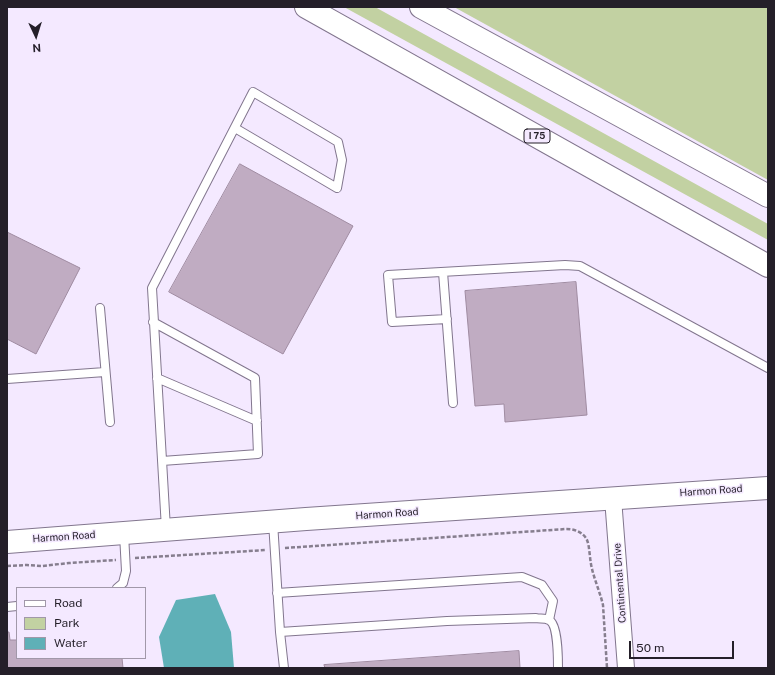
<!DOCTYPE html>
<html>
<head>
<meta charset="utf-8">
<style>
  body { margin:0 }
  #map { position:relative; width:775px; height:675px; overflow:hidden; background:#f4e9ff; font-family:"Public Sans",sans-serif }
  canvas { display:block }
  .frame { position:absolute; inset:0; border:8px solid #241f29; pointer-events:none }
  .legend { position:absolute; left:16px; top:587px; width:130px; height:72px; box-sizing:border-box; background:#f4e9ff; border:1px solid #a198a9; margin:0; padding:5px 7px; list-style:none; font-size:12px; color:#241f29 }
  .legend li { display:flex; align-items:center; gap:8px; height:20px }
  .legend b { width:20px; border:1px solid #a198a9 }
  .north { position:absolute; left:16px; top:16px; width:40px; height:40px; -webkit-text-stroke:3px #f4e9ff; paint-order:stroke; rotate:176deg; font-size:11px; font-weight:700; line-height:16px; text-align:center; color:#241f29 }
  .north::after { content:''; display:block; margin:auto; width:14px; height:18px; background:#241f29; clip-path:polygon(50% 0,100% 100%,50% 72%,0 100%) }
  .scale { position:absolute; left:629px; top:641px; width:105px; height:18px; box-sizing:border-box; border:2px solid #241f29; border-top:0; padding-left:5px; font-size:12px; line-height:14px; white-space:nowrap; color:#241f29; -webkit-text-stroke:3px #f4e9ff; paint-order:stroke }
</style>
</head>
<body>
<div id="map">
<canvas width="775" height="675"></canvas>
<div class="frame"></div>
<ul class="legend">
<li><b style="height:5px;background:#fff"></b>Road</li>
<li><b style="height:11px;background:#c2d1a2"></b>Park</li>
<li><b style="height:11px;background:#5fb0b7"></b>Water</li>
</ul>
<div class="north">N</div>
<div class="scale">50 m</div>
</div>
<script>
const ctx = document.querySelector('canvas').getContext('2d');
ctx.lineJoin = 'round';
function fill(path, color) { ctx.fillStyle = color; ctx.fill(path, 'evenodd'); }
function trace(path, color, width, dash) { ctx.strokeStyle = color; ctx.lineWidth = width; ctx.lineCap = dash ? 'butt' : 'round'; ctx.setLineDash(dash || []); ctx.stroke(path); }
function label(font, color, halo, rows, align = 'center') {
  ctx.font = font + ' "Public Sans",sans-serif'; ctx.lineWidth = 3; ctx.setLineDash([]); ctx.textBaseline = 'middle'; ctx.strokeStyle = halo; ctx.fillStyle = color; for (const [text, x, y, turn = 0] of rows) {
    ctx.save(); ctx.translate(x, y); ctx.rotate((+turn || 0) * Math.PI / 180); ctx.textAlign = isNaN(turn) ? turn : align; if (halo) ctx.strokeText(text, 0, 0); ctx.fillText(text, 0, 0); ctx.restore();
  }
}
fill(new Path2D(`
  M344,7h31l393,217v16z
  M454,7h314v173z`), '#c2d1a2');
fill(new Path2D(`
  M215,594l16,38 3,36h-70l-5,-31 17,-37z`), '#5fb0b7');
const building = new Path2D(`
  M240,164l113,62 -70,128 -114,-62z
  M7,232l73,36 -44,86 -29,-15z
  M576,282l11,133 -82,7 -1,-18 -29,2 -10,-115z
  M7,632h2l1,8h7v18h105l1,10h-116z
  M519,651l1,17h-195l-1,-3z`);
fill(building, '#c0acc2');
trace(building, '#9f8ba1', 1);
const lane = new Path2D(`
  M443,272l10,131
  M100,308l10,114
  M447,319l-55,3 -4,-47 177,-10 15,1 188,102
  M153,322l102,56 3,76 -96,7
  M157,378l100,43
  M7,379l98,-7
  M273,522l7,110
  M166,529l-14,-241 101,-196 85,50 4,18 -5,28 -102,-60
  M117,588l6,-5 3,-12 -2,-37
  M277,593l245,-16 20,8 11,16 -4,19
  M7,607l10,-1
  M284,668l-4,-36 167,-11 89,-3c3,1 9,0 13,2 9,4 9,38 9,48`);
const street = new Path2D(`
  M613,498l13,170`);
const secondary = new Path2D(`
  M7,542l299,-23 462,-31`);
const highway = new Path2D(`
  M306,7l462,259
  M421,7l347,189`);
trace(lane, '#82768e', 10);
trace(street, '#82768e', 18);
trace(secondary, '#82768e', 24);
trace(highway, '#82768e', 24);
trace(new Path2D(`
  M285,548l281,-19c7,0 15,2 20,9 3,5 3,12 4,18 1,17 9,32 13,49l4,63
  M135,558l131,-8
  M7,566l20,-1 15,1 27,-3 47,-3`), '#867e8e', 2.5, [4, 2]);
trace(lane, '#fff', 8);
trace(street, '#fff', 16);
trace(secondary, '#fff', 22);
trace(highway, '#fff', 22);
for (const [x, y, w] of [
  [537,136,26]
]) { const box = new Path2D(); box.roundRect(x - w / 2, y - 7, w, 14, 3); ctx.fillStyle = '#f4e9ff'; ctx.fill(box); trace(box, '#241f29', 1); }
label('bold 9px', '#241f29', null, [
  ["I 75",537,136]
]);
label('10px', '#241f29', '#f4e9ff', [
  ["Harmon Road",711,491,-4],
  ["Harmon Road",387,514,-4],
  ["Harmon Road",64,537,-4],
  ["Continental Drive",620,583,-94]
]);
</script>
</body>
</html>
